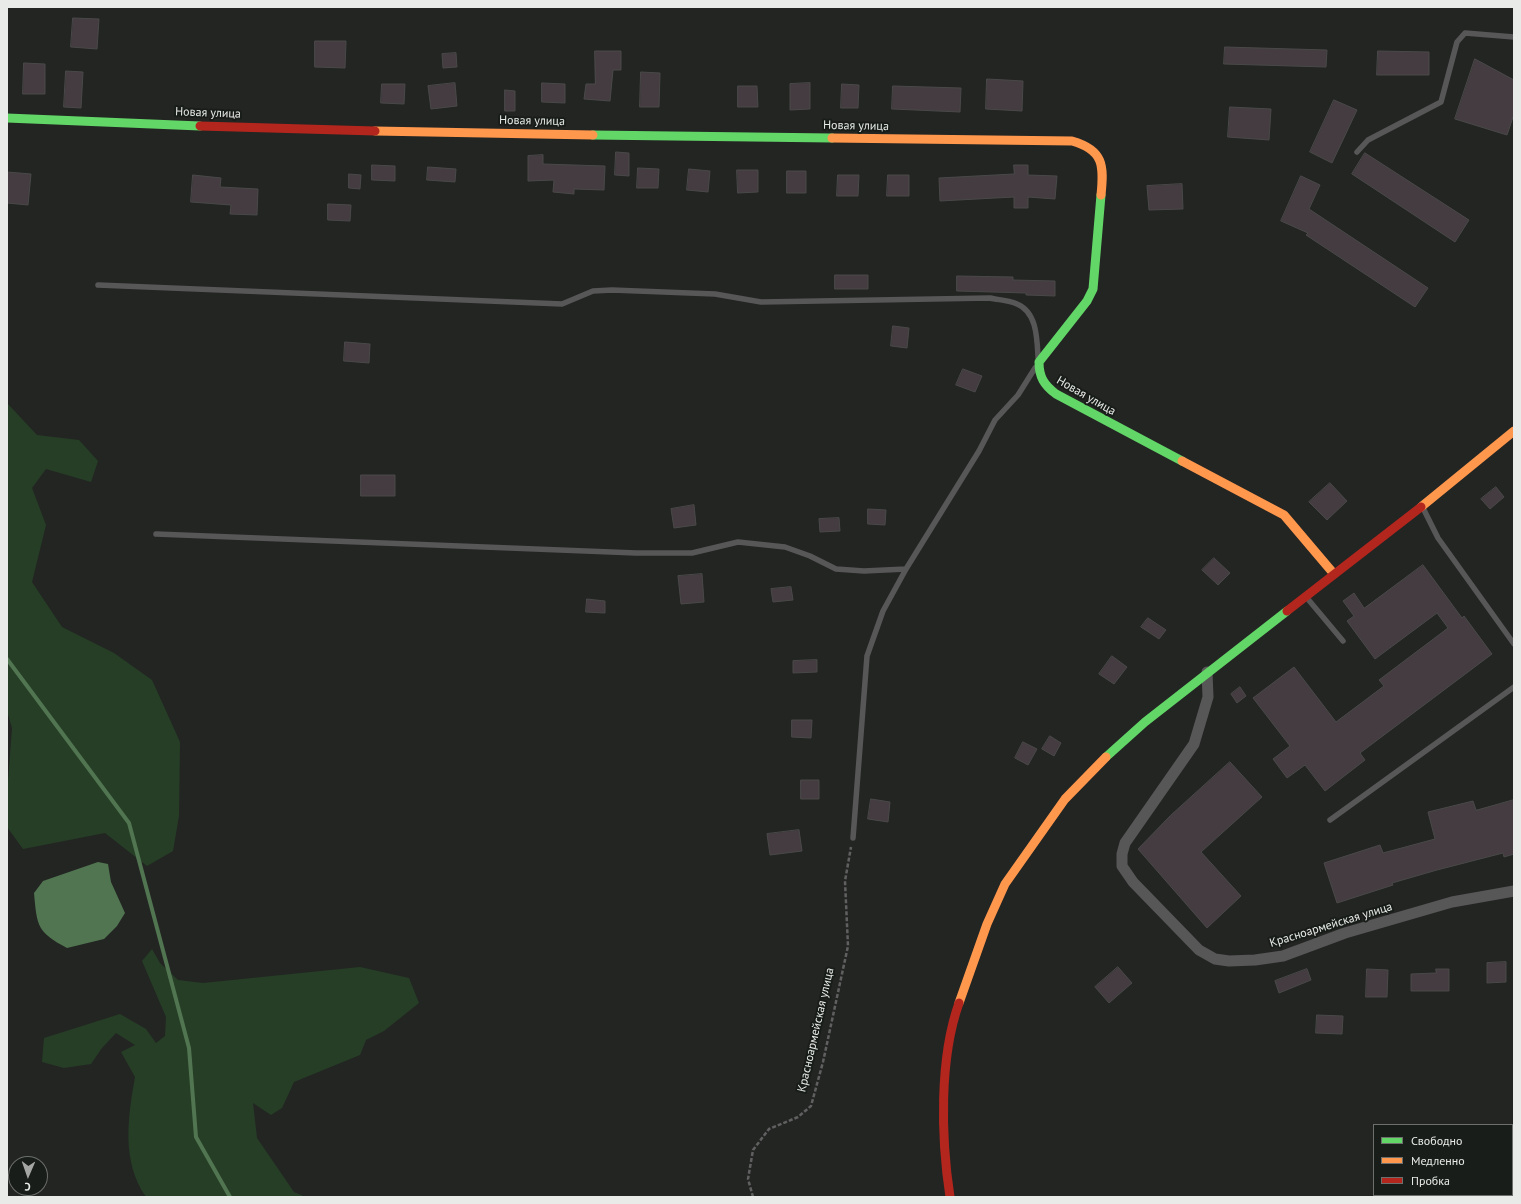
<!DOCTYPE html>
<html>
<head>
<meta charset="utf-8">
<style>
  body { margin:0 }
  #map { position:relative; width:1521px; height:1204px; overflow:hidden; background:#232523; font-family:"PT Sans",sans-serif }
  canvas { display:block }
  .frame { position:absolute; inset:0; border:8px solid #e8ebe8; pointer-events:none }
  .legend { position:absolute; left:1373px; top:1124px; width:140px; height:72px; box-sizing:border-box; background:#191d19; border:1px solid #6c6f6c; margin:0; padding:5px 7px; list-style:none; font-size:12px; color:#e8ebe8 }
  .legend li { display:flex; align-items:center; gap:8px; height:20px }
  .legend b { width:20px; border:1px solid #6c6f6c }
  .north { position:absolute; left:8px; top:1156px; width:40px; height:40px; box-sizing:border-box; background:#191d19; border:1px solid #6c6f6c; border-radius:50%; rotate:182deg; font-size:11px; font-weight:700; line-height:16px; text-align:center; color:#e8ebe8 }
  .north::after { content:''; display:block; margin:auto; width:14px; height:18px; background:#a3a6a3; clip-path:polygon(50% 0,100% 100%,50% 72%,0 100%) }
</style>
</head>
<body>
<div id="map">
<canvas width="1521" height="1204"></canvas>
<div class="frame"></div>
<ul class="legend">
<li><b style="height:5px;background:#63d668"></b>Свободно</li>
<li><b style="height:5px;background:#ff974d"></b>Медленно</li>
<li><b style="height:5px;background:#b3261e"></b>Пробка</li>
</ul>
<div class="north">С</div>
</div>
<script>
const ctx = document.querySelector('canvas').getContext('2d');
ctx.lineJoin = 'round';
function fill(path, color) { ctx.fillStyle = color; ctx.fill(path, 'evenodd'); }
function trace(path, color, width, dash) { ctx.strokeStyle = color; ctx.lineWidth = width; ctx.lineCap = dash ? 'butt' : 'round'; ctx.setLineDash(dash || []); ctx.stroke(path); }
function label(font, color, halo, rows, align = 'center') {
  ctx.font = font + ' "PT Sans",sans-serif'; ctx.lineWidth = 4; ctx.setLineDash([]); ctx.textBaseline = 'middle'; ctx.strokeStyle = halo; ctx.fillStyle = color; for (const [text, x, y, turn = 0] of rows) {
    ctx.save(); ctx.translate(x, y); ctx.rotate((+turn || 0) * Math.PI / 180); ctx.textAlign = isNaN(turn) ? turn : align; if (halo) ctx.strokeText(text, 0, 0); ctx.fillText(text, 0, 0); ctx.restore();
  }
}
fill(new Path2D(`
  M7,403l30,32 42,5 19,21 -7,21 -45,-13 -14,19 14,37 -14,57 30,45 52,26 38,27 28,62 -1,74 -6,35 -26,15 -42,-33 -82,16 -16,-22v-32l5,-67 -5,-17z
  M152,949l8,14 18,17 25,3 157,-16 49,11 10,25 -35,28 -18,9 -6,15 -66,27 -12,26 -11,7 -18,-12 4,35 37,54 12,5h-160c-25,-36 -18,-80 -11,-120l-14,-25 14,-7 -19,-12 -14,15 -11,16 -27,4 -22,-6 2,-24 76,-24 26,15 10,14 9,-7 1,-19 -24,-56z`), '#263e26');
fill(new Path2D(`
  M98,862l10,2 3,18 14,31 -8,13 -13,13 -37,9c-30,-16 -30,-22 -33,-55l9,-12z`), '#507550');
trace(new Path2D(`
  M7,659l122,164 60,225 7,89 34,60`), '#507550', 4);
const building = new Path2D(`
  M73,18l26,1 -2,30 -26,-2z
  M315,41h31l-1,27 -30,-1z
  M1225,47l102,3 -1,17 -102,-3z
  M595,51h26v19h-8l-3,31 -26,-2 2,-15h9z
  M1378,51l51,1v23h-52z
  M456,53l1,14 -14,1 -1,-14z
  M1475,59l39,21v34l-7,21 -52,-16z
  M24,63l21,1v30h-22z
  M66,71l17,1 -2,36 -17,-1z
  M641,72l19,1 -1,34h-19z
  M987,79l36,2 -1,30 -36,-2z
  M455,83l2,23 -26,3 -3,-23z
  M542,83l23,1v19l-23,-1z
  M810,83v26l-20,1v-26z
  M382,84h23l-1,20 -23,-1z
  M842,84l17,1 -1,23h-17z
  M738,86h19l1,21h-20z
  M893,86l68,2 -1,24 -68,-3z
  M505,90l10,1v20h-10z
  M1334,100l23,10 -25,53 -22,-11z
  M1230,107l41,2 -2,31 -41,-3z
  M616,152l13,1v23l-14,-1z
  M1365,153l104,67 -14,22 -103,-68z
  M543,155v9l62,2 -1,24 -30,-1v5l-21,-2 1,-12 -26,1v-25z
  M372,165l23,1v15l-23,-1z
  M1014,165h14v10l29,1 -2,23 -27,-2v11h-14v-11l-74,4 -1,-23 75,-4z
  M428,167l28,2 -1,13 -28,-2z
  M638,168l21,1 -1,19h-21z
  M689,169l21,2 -2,21 -21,-2z
  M737,170h21v22l-20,1z
  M787,171h19v22h-19z
  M7,172l24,2 -3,31 -21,-2z
  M349,174l12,1 -1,14 -11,-1z
  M193,175l28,3 -1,9 38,2 -1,26 -27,-1 1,-9 -40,-3z
  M838,175h21l-1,21h-21z
  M888,175h21v21h-22z
  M1301,176l19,9 -11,24 119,79 -13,19 -109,-72 2,-2 -27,-12z
  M1182,184l1,25 -34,1 -2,-24z
  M328,204l23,1 -1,16 -22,-1z
  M835,275h33v14h-33z
  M957,276l56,1v3l42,1v15l-29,-1v-2l-69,-2z
  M893,326l16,2 -2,20 -16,-2z
  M345,342l25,2 -1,19 -25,-2z
  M963,369l19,7 -7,16 -19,-7z
  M361,475h34v21h-34z
  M1330,483l17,18 -20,19 -18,-18z
  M1496,487l8,10 -14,12 -9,-10z
  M694,505l2,20 -22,3 -3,-19z
  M868,509l18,1 -1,15 -17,-1z
  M839,518l1,13 -20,1 -1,-13z
  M1214,558l16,15 -12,12 -16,-15z
  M1423,565l39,53 2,-2 28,38 -132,99 5,7 -40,31 -20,-26 -18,13 -14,-19 17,-13 -37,-48 41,-31 42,55 48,-36 -5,-6 69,-52 -11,-15 -62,46 -28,-38 7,-5 -11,-15 11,-8 10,15z
  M702,574l2,28 -23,2 -3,-28z
  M791,587l2,13 -20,2 -2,-13z
  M587,599l18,2v12l-19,-1z
  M1148,618l18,12 -7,9 -18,-12z
  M1112,656l15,11 -13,17 -15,-10z
  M817,660v12l-24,1v-12z
  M1240,687l6,9 -9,7 -6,-9z
  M792,720h20l-1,18 -19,-1z
  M1050,736l11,7 -7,13 -12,-7z
  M1023,742l14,7 -9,16 -13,-7z
  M1230,762l32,35 -61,55 40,44 -34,32 -69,-79 32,-33z
  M801,780h18v19h-18z
  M871,799l19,3 -2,20 -20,-3z
  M1514,800v54l-10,3 -1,-4 -66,17 -45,13 1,2 -56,18 -13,-40 56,-18 3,8 52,-14 -7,-27 45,-11 3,9z
  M799,830l3,21 -32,4 -3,-21z
  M1506,962v20l-19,1v-20z
  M1118,967l14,16 -23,20 -14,-16z
  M1307,969l4,11 -32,13 -4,-12z
  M1367,969l21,1 -1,27h-21z
  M1436,969h13v22h-38v-17l25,-1z
  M1317,1015l26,1 -1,18 -26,-1z`);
fill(building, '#443c40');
trace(building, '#4a4949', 1);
trace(new Path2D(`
  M753,1197l-5,-18 5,-29 16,-21 29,-12 13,-11 12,-44 25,-116 -3,-65 6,-34`), '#606060', 2.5, [4, 2]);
trace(new Path2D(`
  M1357,152l11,-12 73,-38 16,-60 8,-9 49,4
  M98,285l464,19 31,-13 19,-1 103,4 46,8 229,-4c8,2 19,2 27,6 20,8 20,35 21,53
  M1423,508l15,30 76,106
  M156,534l480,19h56l46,-11 47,5 25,9 26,13 28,2 42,-2
  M1307,598l36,43
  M1330,820l184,-133
  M853,838l14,-182 16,-45 23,-42 73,-118 16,-31 23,-25 17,-27`), '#575757', 5.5);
trace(new Path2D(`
  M1207,672l1,25 -14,47 -69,99 -3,11v12l11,16 66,68 16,9 14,2 26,-1 28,-4 62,-23 107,-31 62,-11`), '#575757', 11);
trace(new Path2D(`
  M7,118l193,8
  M593,135l239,3
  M1101,195l-8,94 -6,12 -48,61c0,15 5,23 17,32l126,67
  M1106,757l39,-35 142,-111`), '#63d668', 9);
trace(new Path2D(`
  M375,131l218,4
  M832,138l240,3c32,9 32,25 29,54
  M1182,461l102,54 50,59
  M1421,507l93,-76
  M959,1003l28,-79 18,-40 60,-85 41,-42`), '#ff974d', 9);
trace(new Path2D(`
  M200,126l175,5
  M1287,611l134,-104
  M950,1197c-9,-59 -11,-138 9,-194`), '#b3261e', 9);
label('12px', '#e8ebe8', '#191d19', [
  ["Новая улица",208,113,2],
  ["Новая улица",532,121,1],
  ["Новая улица",856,126,1],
  ["Новая улица",1086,396,30],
  ["Красноармейская улица",1331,925,-17],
  ["Красноармейская улица",816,1030,-77]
]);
</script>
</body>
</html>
